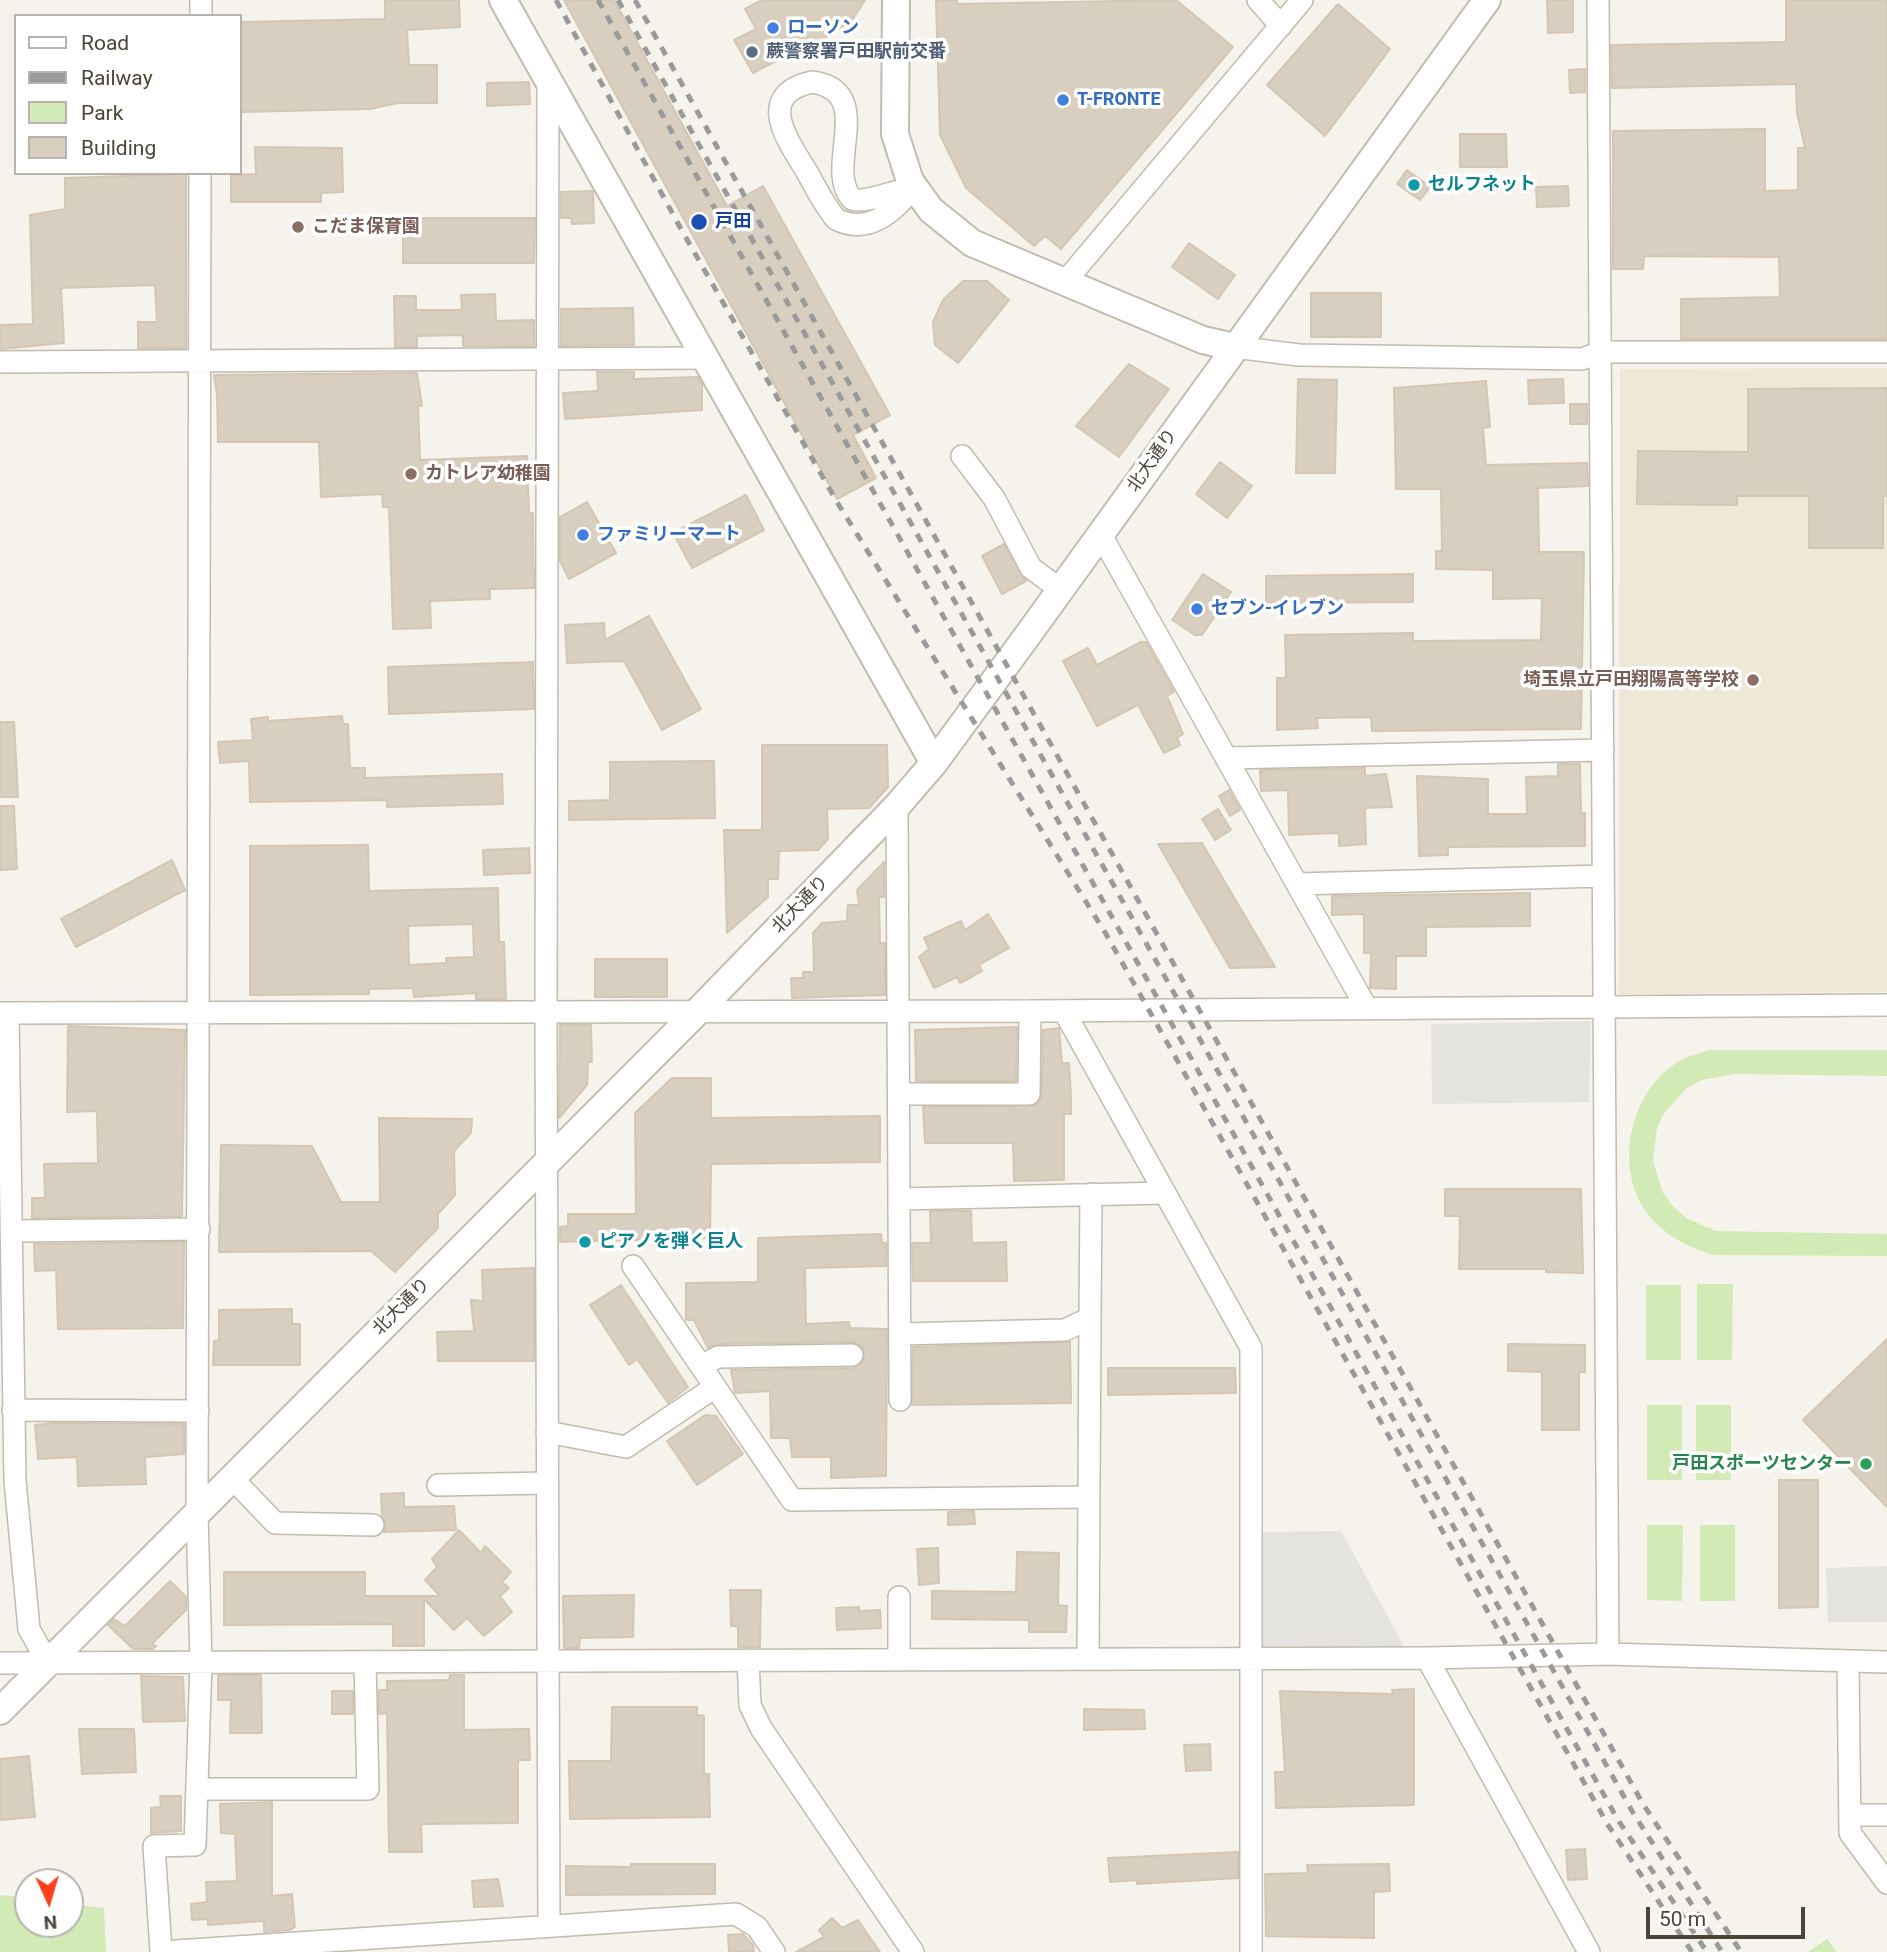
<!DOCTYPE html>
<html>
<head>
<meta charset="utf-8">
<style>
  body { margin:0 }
  #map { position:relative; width:1887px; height:1952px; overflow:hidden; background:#f6f3ec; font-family:Roboto,sans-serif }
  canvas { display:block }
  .legend { position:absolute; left:14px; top:14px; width:228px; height:161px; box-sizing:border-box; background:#fff; border:2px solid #b7b4b0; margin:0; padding:9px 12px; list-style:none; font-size:21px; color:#4b4439 }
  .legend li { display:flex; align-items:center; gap:14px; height:35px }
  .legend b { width:35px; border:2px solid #b7b4b0 }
  .north { position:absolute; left:14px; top:1868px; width:70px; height:70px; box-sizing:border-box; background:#fff; border:2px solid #b7b4b0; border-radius:50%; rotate:176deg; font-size:19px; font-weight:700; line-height:28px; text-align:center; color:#4b4439 }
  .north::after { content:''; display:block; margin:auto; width:24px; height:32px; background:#fc3f1d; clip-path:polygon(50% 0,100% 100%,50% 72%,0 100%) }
  .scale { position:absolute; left:1646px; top:1907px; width:159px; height:32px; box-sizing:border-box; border:4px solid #4b4439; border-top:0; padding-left:9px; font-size:21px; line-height:24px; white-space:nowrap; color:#4b4439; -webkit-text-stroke:5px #fff; paint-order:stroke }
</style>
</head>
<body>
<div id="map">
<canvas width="1887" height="1952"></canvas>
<ul class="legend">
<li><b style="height:9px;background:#fff"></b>Road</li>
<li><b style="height:9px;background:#9a9a9a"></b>Railway</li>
<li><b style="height:19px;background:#d2eab5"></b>Park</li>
<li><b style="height:19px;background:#d8cfc1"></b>Building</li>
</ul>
<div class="north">N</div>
<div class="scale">50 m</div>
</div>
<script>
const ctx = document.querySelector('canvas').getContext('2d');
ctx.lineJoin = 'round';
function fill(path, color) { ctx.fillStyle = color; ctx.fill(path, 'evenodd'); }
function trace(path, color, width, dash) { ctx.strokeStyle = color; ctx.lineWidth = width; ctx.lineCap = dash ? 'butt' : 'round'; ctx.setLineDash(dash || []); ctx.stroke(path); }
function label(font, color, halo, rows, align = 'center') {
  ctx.font = font + ' Roboto,"Noto Sans JP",sans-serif'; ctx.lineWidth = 7; ctx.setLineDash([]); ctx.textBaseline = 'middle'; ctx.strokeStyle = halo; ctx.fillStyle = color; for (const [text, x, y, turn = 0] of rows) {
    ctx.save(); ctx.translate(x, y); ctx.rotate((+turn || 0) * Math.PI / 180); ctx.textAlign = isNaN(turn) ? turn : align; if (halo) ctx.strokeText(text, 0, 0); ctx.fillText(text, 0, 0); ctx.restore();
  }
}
fill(new Path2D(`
  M1887,368v624l-268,2 1,-625z`), '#efe8d6');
fill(new Path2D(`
  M1709,1050h178v26l-153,-2 -32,6 -15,8 -23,25 -7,15 -4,33 10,32 10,13 13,12 30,13 171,3v22l-173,-1c-27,-7 -59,-25 -73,-51 -26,-49 -7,-119 42,-145 8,-4 18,-6 26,-9z
  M1697,1284h36l-1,76h-35z
  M1646,1285h35v75h-35z
  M1647,1405h35v75h-35z
  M1696,1405h35v75h-35z
  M1647,1525h36l-1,76 -35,-1z
  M1700,1525h35v76h-35z
  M0,1895l28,3v26h42v-20l34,4 2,44h-106z
  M1827,1939l10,13h-29z`), '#d2eab5');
fill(new Path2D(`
  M1591,1021l-2,81 -157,2 -1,-80z
  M1341,1531l64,117 -144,2 1,-118z
  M1887,1566v56h-59l-2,-54z`), '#e5e3e0');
const building = new Path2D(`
  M385,0h74l1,27 -53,3 2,35h28v38h-39l-28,6 -130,3v-90l145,-3z
  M564,0h50l113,206 36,-20 127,229 -37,20 23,43 -39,21z
  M762,0h103l-14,22 -38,23 -1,-3 -59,31 -19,-33 22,-11 -11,-20z
  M936,0h21v4l219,-4 57,47 -172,202 -16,-13 -11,10 -68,-58 -26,-53z
  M1547,0h26v32l-25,1z
  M1786,0h101v339h-206v-40l99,-2 -1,-40 -135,-1 -1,13h-30v-138l152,-2v62l33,-1v-42h7l-8,-35 -1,-29 -184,4 -1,-43 175,-3z
  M1338,4l52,45 -65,87 -58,-51z
  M1585,69v23l-15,1 -1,-23z
  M529,82l1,22 -43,2v-23z
  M1460,134h46l1,33h-47z
  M255,147l87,1 1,44 -22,1v9h-90v-27l25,-1z
  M1407,170l23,17 -10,13 -23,-16z
  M186,174v174h-48v-26h19l-2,-37 -94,3 3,55 -64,6v-24l33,-1 -3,-109 35,-6v-31z
  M1568,186l1,20 -32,1 -1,-20z
  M593,191l1,32 -22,1 -1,-6h-10v-26z
  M403,218h132l-1,45h-131z
  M1189,243l46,32 -17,24 -46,-32z
  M963,281h24l22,19 -51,63 -23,-18 -2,-23 10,-22z
  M1311,293h70v44h-70z
  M495,294l1,27 38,-1v26h-71v-11l-46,1v11h-22l-1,-51h22v14h46l-1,-15z
  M633,308l1,37 -73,1v-37z
  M1129,364l40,25 -50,68 -43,-31z
  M597,372h37v7l64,-2 4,6v27l-137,9 -2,-26 35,-2z
  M417,373l5,33h-4l2,54 107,-4 2,57h4l1,75 -44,1v10l-60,2 1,27 -38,1 -4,-122h-6l-1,-13 -61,3 -2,-55h-101l-1,-47 -3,-20z
  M1298,379l39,1 -2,93h-39z
  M1563,379l1,24 -35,1 -1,-24z
  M1486,381l4,46 -7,1 3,37 101,-2 1,23 -50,2 1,64h45l-3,177 -209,2 -1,-14 -54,1 1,10 -41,2v-52h9l-1,-43 128,-2v8l128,-1 1,-42 -49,1v-29l-57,-1v-18h6l-1,-62h-45l-2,-101z
  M1887,388v108h-4v52h-74v-52h-72v9l-100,-1 1,-53 110,1v-63z
  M1570,404h17v20h-17z
  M1220,462l32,24 -25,32 -31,-24z
  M746,495l18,35 -72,38 -19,-35z
  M587,502l29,51 -47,26 -9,-18v-44z
  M1004,544l22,37 -24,13 -20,-38z
  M1203,574l28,18 -29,43h-7l-23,-15z
  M1413,574v28l-147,1v-27z
  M649,616l52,93 -39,21 -38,-69 -57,2 -2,-38 39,-2 1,17z
  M1141,642h5l28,50 -7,4 16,38 -6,4 3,7 -16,8 -26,-48 -41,21 -34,-65 25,-13 9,17z
  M533,662l1,47 -145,5 -1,-47z
  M342,716l1,8h5l2,44h15v10l137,-4 1,30 -116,3v-7l-137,2 -1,-41 -29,2 -2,-21 35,-2 -2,-21 17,-2v4z
  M0,722h14l4,75h-18z
  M762,745h125l1,42 -19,21 -42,1 1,30 -10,11 -39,1 -1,28h-10v18l-41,36 -3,-103h38z
  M714,761l1,57 -146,2v-19l41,-1v-38z
  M1558,764h22l1,49h4v33l-137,1v8l-29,1 -2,-80 71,3v35h39l-1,-37 32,-1z
  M1365,768v8l21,-2 6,33 -27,1 1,36 -27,2v-13l-50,2 -1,-45 -27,1 -1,-21z
  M1229,790l11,20 -10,6 -11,-20z
  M0,806h14l3,63 -17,1z
  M1218,809l13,21 -16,10 -13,-21z
  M1202,843l73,124 -45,1 -72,-124z
  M368,845l1,46 129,-3 1,54h5l2,57h-30v-6l-62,4 -1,-9 -44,1v5l-119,1v-149zM473,924l1,33 -28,1v5l-37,2 -1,-39z
  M529,848l1,25 -46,2 -1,-25z
  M172,860l13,30 -109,57 -15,-28z
  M884,862v35h-5l1,46h5v52l-93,3 -1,-20h12v-6h11l-1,-39 9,-10 25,-2 1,-16h11l-2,-15z
  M1530,893v33l-104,1v29h-30v33l-26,-1 1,-35h-7v-39l-32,1v-19z
  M988,914l21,34 -30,17 3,6 -22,12 -3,-6 -23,11 -15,-31 10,-8 -5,-11 37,-17 4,9z
  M595,959h72v38h-72z
  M560,1025h31l1,37h-4l-1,23 -28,33z
  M68,1026l117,4 -3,186 -150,2v-20h13l-1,-34 54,-1 -1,-52 -30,1z
  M1017,1027l-1,54h-100l-1,-51z
  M1059,1028l3,35h7l2,34v17h-7v66l-50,1 -1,-38h-88l-2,-36 113,-2 6,-11 1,-64z
  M672,1078h39v40l169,-2v46l-169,2 -1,74 -150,4v-15l8,-1v-12h68l-1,-101z
  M379,1118l93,1 -1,14 -17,18 1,44 -17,19v14l-43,44 -24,-21 -152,1 2,-107 91,1 29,56h39z
  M1445,1189h136l2,84 -37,-1v-3h-87l1,-53h-15z
  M930,1211h41l1,32 34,-1 1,39h-94l-1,-38h19z
  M881,1234l1,9h4v23l-81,2 1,56 43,-2 1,6 37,1 -1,147 -55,2v-21h-39l-2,-19h-19l-1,-47 -35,2 -4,-23 122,-2 11,-7 -1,-13 -11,-6 -134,2 -10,4 -14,-28h-8v-37l72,-1v-44z
  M184,1242l-1,86 -125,1 -2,-59 -21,1 -1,-27z
  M534,1268v93h-96l-1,-29 37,-1 -3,-31 12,1 -1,-31z
  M621,1285l67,102 -20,16 -31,-44 -8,6 -39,-60z
  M292,1309v15h8v41h-87l1,-24 5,-1v-30z
  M1887,1339v168l-84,-87z
  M1070,1342l1,61 -159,2 1,-58z
  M1508,1344l77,1v27h-6v58h-37v-58l-34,-1z
  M1108,1368h127l1,25 -128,2z
  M705,1415l11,1 27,38 -46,31 -30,-44z
  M54,1423l130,1v30l-39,3 1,27 -68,2 -1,-29 -39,2 -3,-34z
  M1779,1480h39v127l-39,1z
  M404,1493v14l50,-1 2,24 -72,2 2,-7 -4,-9 -1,-22z
  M974,1511l1,13 -27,1v-13z
  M459,1530l22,23 4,-7 26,26 -9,10 7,6 -9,8 12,16 -28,24 -17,-18 -13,12 -30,-31v47h-31v-22l-169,1v-53h141v24h75l-15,-16 12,-13 -5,-8z
  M938,1548l1,35 -20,2 -2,-36z
  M1017,1552l42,1 -1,52 9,1 -1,26h-37v-12l-97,-1v-28l84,1z
  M170,1581l16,16v13l-34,34 4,2 -3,3h-20l-25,-24 6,-6 11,7z
  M730,1590h31l-1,57h-22v-21h-7z
  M634,1595l-1,42 -53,1 -1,10h-15l-1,-52z
  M859,1607v4l21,-1 1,18 -44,2 -1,-22z
  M218,1675h43l1,58h-32l1,-33h-13z
  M450,1675h14v55l65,-1 1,31h-12v63l-97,1 1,28h-33l-2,-139 -8,1v-24h8v-9l62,-1z
  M141,1676l42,1 2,44 -42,1z
  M1414,1689v116l-138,3 -1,-36h10l-5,-81 113,3 -1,-4z
  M332,1691h21v23h-21z
  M612,1707h85v8l7,1v58h5l1,43 -140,2 -1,-58h42z
  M1084,1709l60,1 1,19 -61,1z
  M79,1729h55l2,43 -54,2z
  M1210,1744l1,26 -25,1 -2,-26z
  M29,1756l6,61 -35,3v-61z
  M160,1796h21v35l-30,2v-25l10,-1z
  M272,1802v94l20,-2 3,33 -5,3 -26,2v-11l-56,4v-6l-16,1 -1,-16 16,-2 -1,-20 31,-1 -2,-47 -14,-1 -1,-29z
  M1585,1849l2,30 -19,1 -2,-30z
  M1238,1852v26l-101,6v-4l-27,2 -2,-24z
  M631,1864h84v30l-149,1v-29l65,1z
  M1389,1864l1,27 -16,1v46l-108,-2 -1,-62 43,-1 -1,-8z
  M498,1879l5,27 -29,1 -2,-26z
  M832,1918l10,10 16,-8 22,32h-84l28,-15 -5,-7z
  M743,1934l10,11 1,7h-25l-1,-17z`);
fill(building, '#d8cfc1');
trace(building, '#d3c7b4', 2);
const minor = new Path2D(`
  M1258,0l23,26
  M1598,0l10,1654
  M201,16v-16
  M548,79l-2,932 3,915
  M812,82c66,9 11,86 40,117 11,5 46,-9 62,-12 -20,24 -45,49 -78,32 -12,-14 -20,-31 -29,-47 -19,-31 -53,-77 5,-90z
  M200,173l-3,1340 4,149 -6,183 -41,1 7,106 575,-38 21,13 17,25
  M1064,283l238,-283
  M1234,347l65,8 283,4 19,-7h286
  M0,362l706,-4
  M962,456l32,42 37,70 30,22
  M1101,535l265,472
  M1226,758l377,-8
  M897,806l3,594
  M1297,884l306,-8
  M1064,1011l187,337v604
  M0,1013l1030,-2 857,-6
  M8,1013l7,468 14,148 19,34
  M900,1094h129l1,-83
  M900,1199l265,-6
  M11,1231l188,-2
  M633,1266l159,234 297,-3
  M900,1334l165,-4 25,-12 1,-124
  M701,1366l17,-9 134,-2
  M13,1410l185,1
  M547,1432l79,15 89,-60
  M232,1478l43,45 98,2
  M438,1485l109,-2
  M899,1597v63
  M1427,1658l162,294
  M1088,1659l2,-341
  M748,1660l2,45 11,23 152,224
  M0,1663l1427,-5 181,-4 279,8
  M1848,1663l2,170 37,50
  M198,1789h170l-3,-126
  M1850,1815h37`);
const tertiary = new Path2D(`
  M503,0l431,763
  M896,0l-1,134 15,47 21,29 41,33 231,97 31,7
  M0,1711l698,-700 199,-205 37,-43 96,-131 457,-632`);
trace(minor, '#c2bbae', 24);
trace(tertiary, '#c2bbae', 30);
trace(minor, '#fff', 21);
trace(tertiary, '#fff', 26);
trace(new Path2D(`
  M556,0l125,229 156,273 269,432 502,891 84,127
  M598,0l1020,1820 89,132
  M618,0l1014,1811 90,141
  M635,0l1008,1804 98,148`), '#9a9a9a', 5, [9, 9]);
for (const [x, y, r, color] of [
  [773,28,7,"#3f7fe0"],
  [752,52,7,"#5c6f8a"],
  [1063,100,7,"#3f7fe0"],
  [1414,185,7,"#0f9aa8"],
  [699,222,9,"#1a4fb4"],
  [298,227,7,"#8d6e63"],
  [411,474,7,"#8d6e63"],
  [583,535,7,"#3f7fe0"],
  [1197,609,7,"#3f7fe0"],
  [1753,680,7,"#8d6e63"],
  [585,1242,7,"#0f9aa8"],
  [1866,1464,7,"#2e9e5b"]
]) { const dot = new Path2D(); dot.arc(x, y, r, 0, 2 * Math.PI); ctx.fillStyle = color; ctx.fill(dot); trace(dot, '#fff', 2.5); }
label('bold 18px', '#366cbe', '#fff', [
  ["ローソン",787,28],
  ["T-FRONTE",1077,100],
  ["ファミリーマート",597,535],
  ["セブン-イレブン",1211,609]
], 'left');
label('bold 18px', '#4e5e75', '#fff', [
  ["蕨警察署戸田駅前交番",766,52]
], 'left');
label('bold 18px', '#0d838f', '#fff', [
  ["セルフネット",1428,185],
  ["ピアノを弾く巨人",599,1242]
], 'left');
label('bold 18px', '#164399', '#fff', [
  ["戸田",715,222]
], 'left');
label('bold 18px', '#785e54', '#fff', [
  ["こだま保育園",312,227],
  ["カトレア幼稚園",425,474],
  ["埼玉県立戸田翔陽高等学校",1739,680,"right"]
], 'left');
label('18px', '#4b4439', '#fff', [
  ["北大通り",1153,461,-55],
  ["北大通り",801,905,-46],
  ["北大通り",402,1307,-45]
]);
label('bold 18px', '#27864d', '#fff', [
  ["戸田スポーツセンター",1852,1464]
], 'right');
</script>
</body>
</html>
